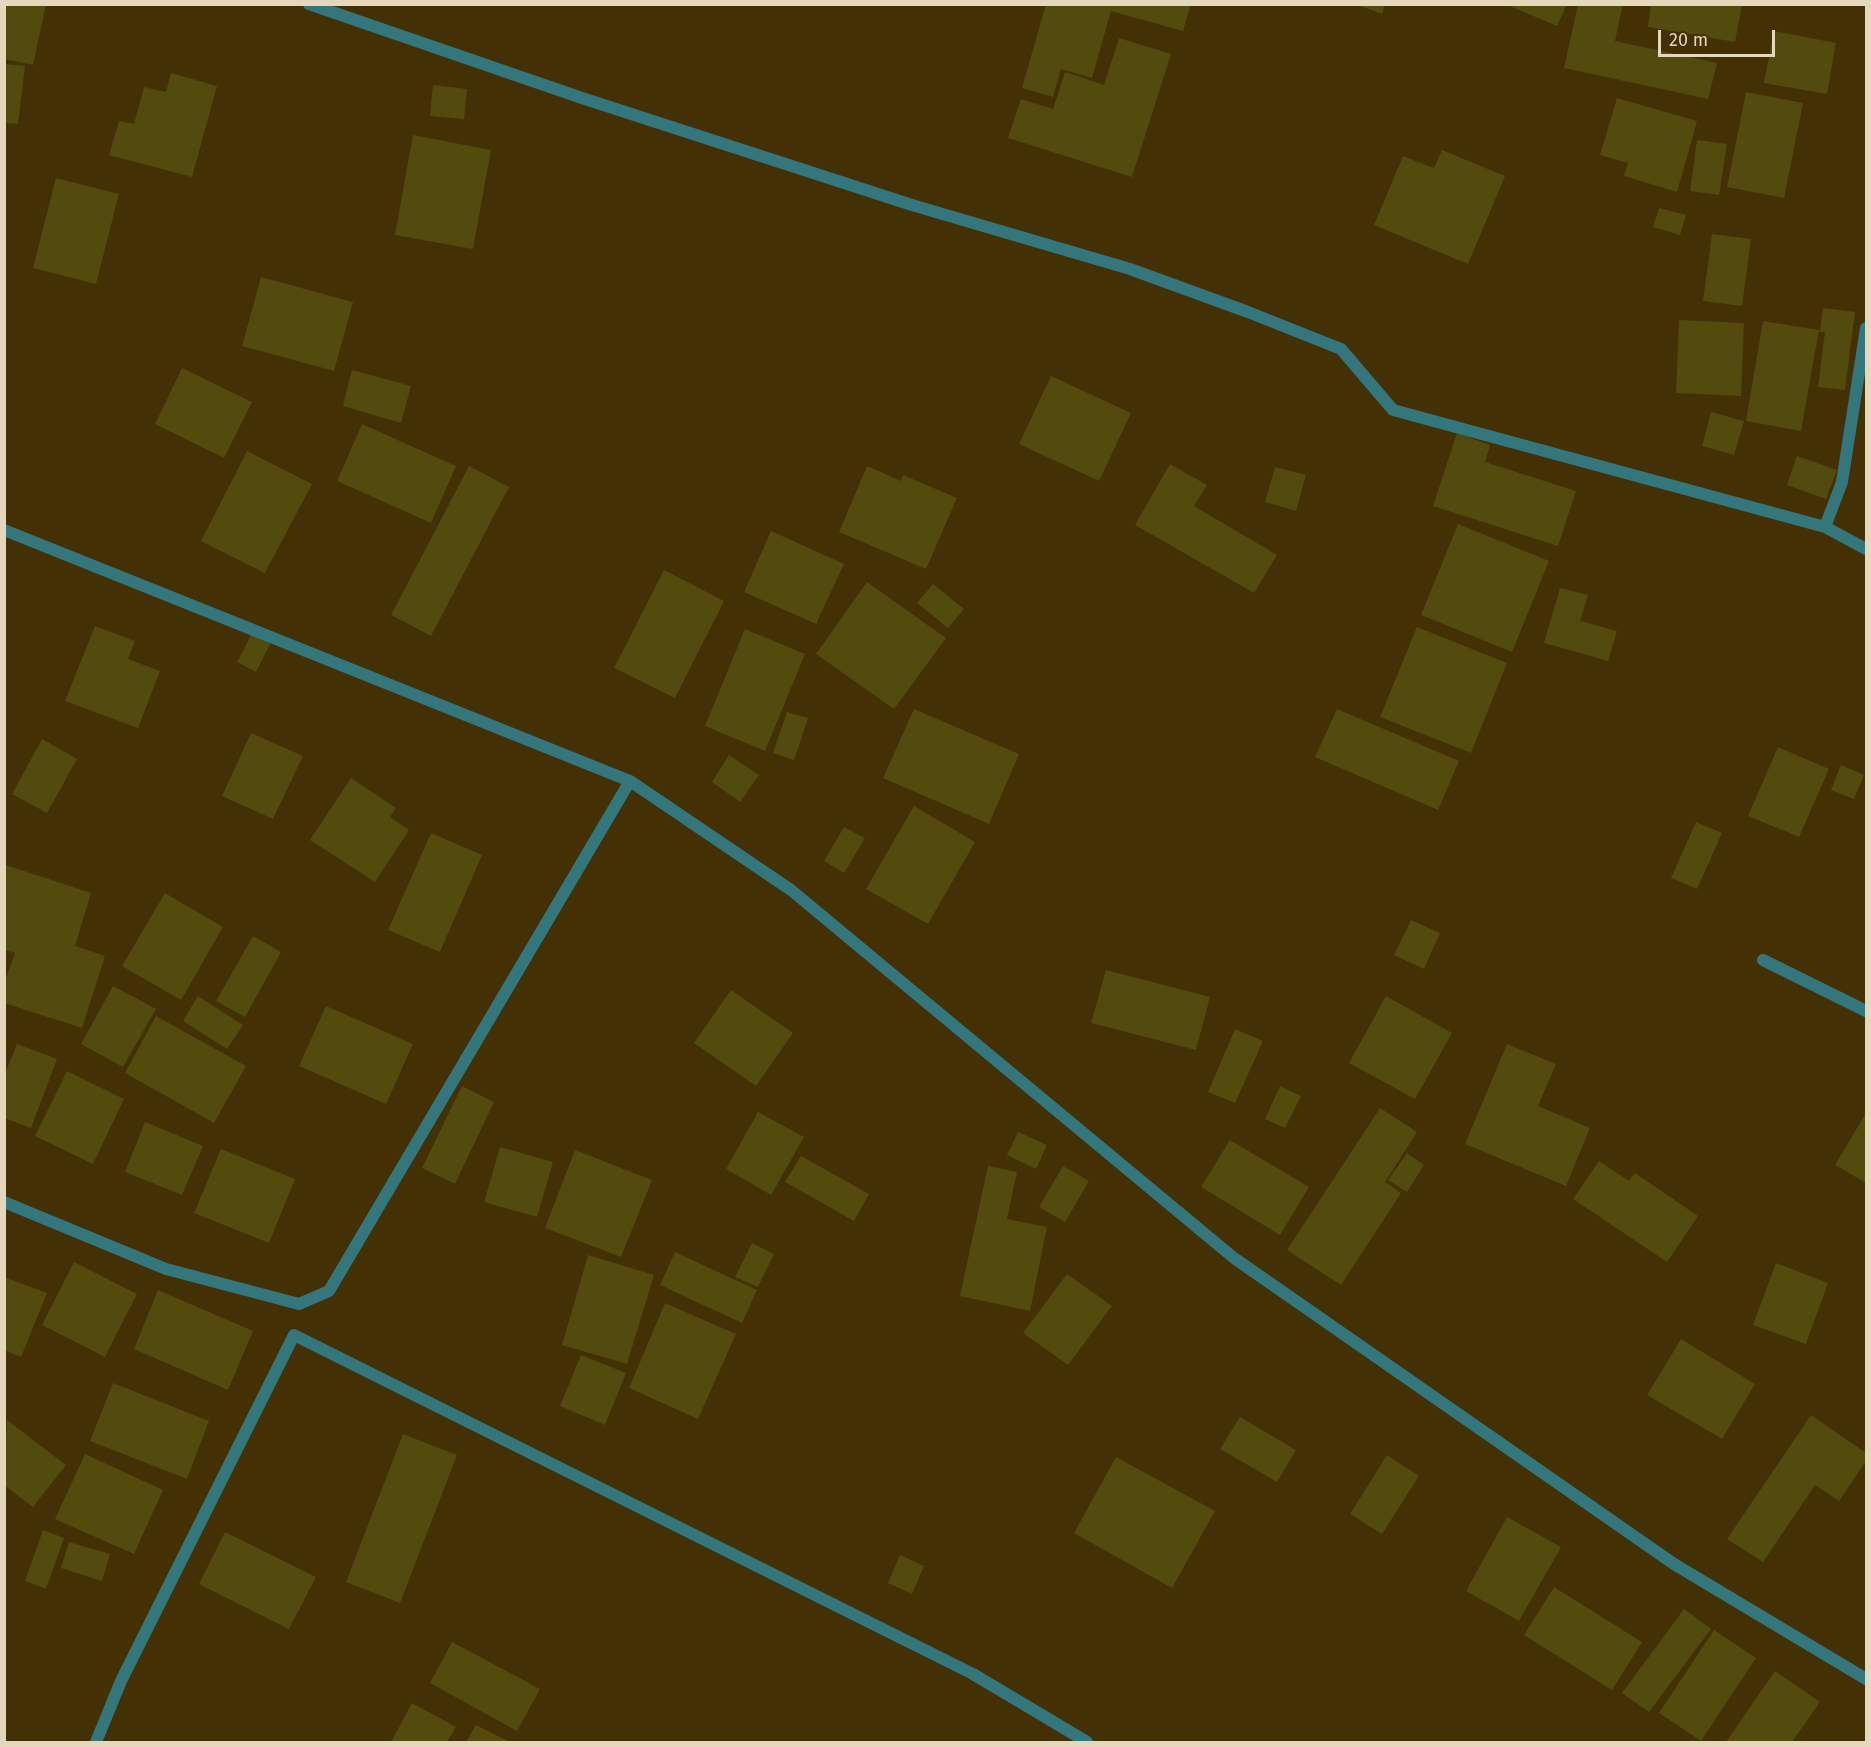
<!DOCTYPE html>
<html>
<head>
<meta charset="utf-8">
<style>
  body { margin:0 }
  #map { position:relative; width:1871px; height:1747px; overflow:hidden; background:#433004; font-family:"Fira Sans",sans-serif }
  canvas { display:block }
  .frame { position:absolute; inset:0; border:6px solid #e5d7bb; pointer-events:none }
  .scale { position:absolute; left:1658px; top:30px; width:117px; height:27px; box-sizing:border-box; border:3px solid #e5d7bb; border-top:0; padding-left:8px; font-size:18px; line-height:21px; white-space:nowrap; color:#e5d7bb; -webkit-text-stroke:4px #433004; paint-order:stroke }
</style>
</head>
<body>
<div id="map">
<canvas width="1871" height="1747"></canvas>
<div class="frame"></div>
<div class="scale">20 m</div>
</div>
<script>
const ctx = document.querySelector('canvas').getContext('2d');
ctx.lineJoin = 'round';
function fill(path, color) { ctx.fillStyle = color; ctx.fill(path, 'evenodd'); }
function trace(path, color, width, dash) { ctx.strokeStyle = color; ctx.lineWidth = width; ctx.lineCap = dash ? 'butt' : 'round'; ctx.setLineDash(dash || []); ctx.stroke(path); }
fill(new Path2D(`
  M4,4h42l-13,61 -29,-6z
  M1046,4h145l-8,27 -72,-20 -19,67 -31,-9 -8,28 -31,-9z
  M1355,4h30l-3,10z
  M1505,4h62l-10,22z
  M1578,4h45l-8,37 102,22 -9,36 -144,-31z
  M1651,4h91l-7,38 -87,-15z
  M1774,31l62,12 -9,51 -63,-11z
  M1119,38l52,16 -39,123 -124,-39 13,-39 32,10 12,-37 39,13z
  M4,64l21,2 -7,58 -14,-1z
  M171,73l46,13 -25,91 -83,-22 10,-34 15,3 10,-37 22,5z
  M433,85l34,4 -3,30 -34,-3z
  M1746,92l57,11 -19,95 -57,-11z
  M1617,98l80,23 -20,71 -53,-16 4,-13 -28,-8z
  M413,135l78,15 -18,99 -78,-14z
  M1697,140l30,4 -8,51 -29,-4z
  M1442,150l63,26 -37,88 -94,-39 29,-69 31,12z
  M56,178l63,16 -23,90 -63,-16z
  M1659,208l27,7 -6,20 -27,-8z
  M1712,234l39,5 -9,67 -39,-5z
  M261,277l92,25 -19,69 -92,-25z
  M1823,308l32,4 -10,78 -27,-3 7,-55h-5z
  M1679,320l65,3 -3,73 -65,-3z
  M1763,321l56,9 -18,101 -55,-10z
  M182,368l70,34 -28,56 -69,-34z
  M352,370l59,16 -10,37 -58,-17z
  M1051,376l80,37 -32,68 -80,-37z
  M1711,412l33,9 -10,34 -32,-9z
  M362,424l94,42 -25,57 -94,-42z
  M1457,433l33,12 -5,17 91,29 -18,55 -125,-40z
  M247,451l65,33 -47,89 -64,-32z
  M1797,456l40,14 -11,29 -39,-14z
  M1170,464l37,21 -13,21 83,49 -23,38 -119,-68z
  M469,466l40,21 -78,149 -40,-21z
  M867,466l34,15 2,-6 54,23 -31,71 -87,-37z
  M1275,467l31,8 -10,36 -31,-9z
  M1458,524l91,37 -37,91 -91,-37z
  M771,531l73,33 -28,60 -72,-32z
  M664,570l60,31 -49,97 -61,-30z
  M867,582l79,56 -52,71 -78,-55z
  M933,584l31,25 -16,19 -31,-25z
  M1560,588l28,7 -8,26 37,10 -9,30 -64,-18z
  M95,626l40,15 -7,18 32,12 -22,57 -73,-27z
  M1417,627l90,36 -36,90 -91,-36z
  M745,629l60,25 -40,97 -60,-25z
  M252,633l19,9 -15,30 -19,-10z
  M914,709l105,45 -30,70 -106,-46z
  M1337,709l122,52 -21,49 -123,-53z
  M787,712l21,6 -14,42 -21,-7z
  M251,733l52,23 -30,63 -51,-23z
  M42,739l35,20 -30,54 -35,-19z
  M1778,747l51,22 -30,68 -51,-21z
  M729,755l30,20 -19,27 -28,-20z
  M1841,765l23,10 -10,24 -23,-9z
  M351,778l45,30 -6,9 19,13 -34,52 -65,-42z
  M914,806l61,36 -47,82 -62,-35z
  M1696,822l26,11 -25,56 -26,-11z
  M844,827l21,11 -21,35 -20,-12z
  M431,833l51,22 -42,97 -52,-22z
  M6,865l85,28 -16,53 30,10 -23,72 -78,-25v-19l11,-31 -11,-3z
  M165,893l58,34 -42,73 -59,-34z
  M1411,920l29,13 -16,36 -30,-14z
  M253,936l28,16 -36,65 -29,-16z
  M1106,970l104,27 -14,53 -105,-27z
  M113,986l43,23 -33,58 -42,-23z
  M731,990l62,43 -37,53 -62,-43z
  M198,996l45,29 -16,24 -44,-28z
  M1386,996l66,37 -37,66 -66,-36z
  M326,1006l87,38 -27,60 -87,-38z
  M156,1016l90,50 -32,57 -89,-50z
  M1235,1029l28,12 -28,62 -27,-11z
  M17,1044l40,15 -26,69 -27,-10v-42z
  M1507,1044l49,20 -18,42 52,22 -24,58 -101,-42z
  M67,1071l57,28 -31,65 -58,-28z
  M462,1086l32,16 -39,82 -33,-16z
  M1280,1086l21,10 -16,32 -20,-9z
  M1380,1108l37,24 -32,50 16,11 -60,92 -54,-35z
  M758,1112l46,25 -33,58 -45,-26z
  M1866,1113v70l-31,-18z
  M145,1122l58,24 -21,49 -57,-23z
  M1018,1132l29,13 -11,24 -29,-14z
  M1230,1140l79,47 -29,48 -79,-48z
  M500,1147l53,15 -16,55 -53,-15z
  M221,1149l74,30 -26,64 -75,-30z
  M575,1150l77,30 -31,77 -76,-29z
  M1407,1153l17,12 -17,27 -19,-12z
  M801,1156l68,38 -15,27 -69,-39z
  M1599,1161l30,20 6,-8 63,43 -31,46 -94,-63z
  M988,1166l29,6 -10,47 40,8 -17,84 -70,-15z
  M1063,1166l26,15 -24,41 -26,-15z
  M752,1243l22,11 -16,33 -23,-10z
  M675,1252l82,38 -15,33 -82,-38z
  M588,1255l66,20 -27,89 -65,-19z
  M74,1262l63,32 -32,63 -63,-32z
  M1776,1263l52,20 -22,61 -53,-19z
  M1067,1274l45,32 -44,59 -45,-32z
  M4,1277l43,16 -26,64 -17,-7z
  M158,1290l95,41 -25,59 -94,-41z
  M665,1303l71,31 -38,85 -69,-31z
  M1681,1339l74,45 -33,55 -75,-44z
  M581,1355l45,18 -21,52 -45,-19z
  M113,1383l96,38 -22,58 -97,-38z
  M1811,1415l55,38v8l-27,40 -24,-16 -52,77 -36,-23z
  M1240,1417l56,33 -19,32 -57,-33z
  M7,1420l59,45 -33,42 -29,-22z
  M403,1434l54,21 -57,148 -54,-21z
  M85,1454l78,36 -29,64 -79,-35z
  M1387,1455l32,21 -37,58 -32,-20z
  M1116,1457l99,54 -43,77 -98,-55z
  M1507,1517l54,30 -42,74 -53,-30z
  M43,1530l21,8 -18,51 -21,-8z
  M225,1532l91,45 -27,52 -90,-45z
  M69,1542l41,12 -8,27 -41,-13z
  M900,1555l24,11 -12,28 -24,-11z
  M1554,1587l88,55 -30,48 -88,-55z
  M1684,1609l27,20 -62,83 -27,-19z
  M1714,1630l42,28 -55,83 -42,-28z
  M452,1642l88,47 -23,42 -87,-48z
  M1775,1671l45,31 -28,40h-66z
  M412,1703l44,24 -9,15h-56z
  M476,1725l34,17h-44z`), '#524b0d');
trace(new Path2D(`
  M309,4l273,94 330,107 218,64 118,43 93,37 52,61 432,117 41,22
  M1825,527l17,-45 24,-154
  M4,530l626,251 161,109 443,368 440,306 192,115
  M1763,960l103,51
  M4,1202l162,67 133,35 30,-13 301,-510
  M96,1742l25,-61 173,-346 679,339 114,68`), '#33767c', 12);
</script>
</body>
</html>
